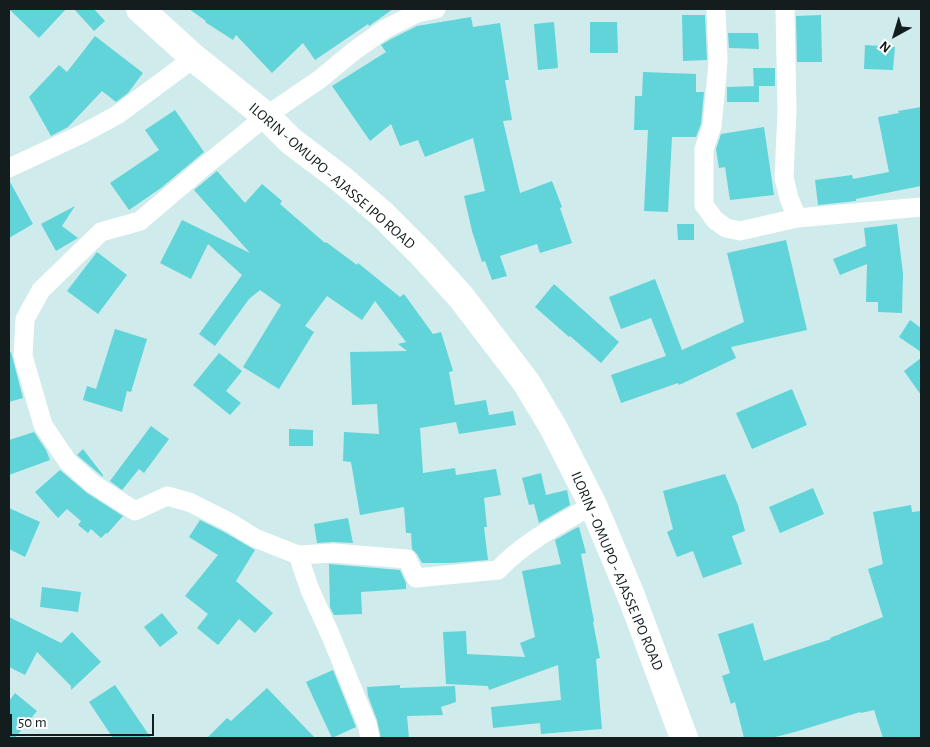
<!DOCTYPE html>
<html>
<head>
<meta charset="utf-8">
<style>
  body { margin:0 }
  #map { position:relative; width:930px; height:747px; overflow:hidden; background:#cfebec; font-family:"Alegreya Sans",sans-serif }
  canvas { display:block }
  .frame { position:absolute; inset:0; border:10px solid #131d1d; pointer-events:none }
  .north { position:absolute; left:870px; top:10px; width:50px; height:50px; -webkit-text-stroke:4px #fff; paint-order:stroke; rotate:219deg; font-size:14px; font-weight:700; line-height:20px; text-align:center; color:#131d1d }
  .north::after { content:''; display:block; margin:auto; width:18px; height:22px; background:#131d1d; clip-path:polygon(50% 0,100% 100%,50% 72%,0 100%) }
  .scale { position:absolute; left:10px; top:714px; width:144px; height:22px; box-sizing:border-box; border:2px solid #131d1d; border-top:0; padding-left:6px; font-size:15px; line-height:18px; white-space:nowrap; color:#131d1d; -webkit-text-stroke:4px #fff; paint-order:stroke }
</style>
</head>
<body>
<div id="map">
<canvas width="930" height="747"></canvas>
<div class="frame"></div>
<div class="north">N</div>
<div class="scale">50 m</div>
</div>
<script>
const ctx = document.querySelector('canvas').getContext('2d');
ctx.lineJoin = 'round';
function fill(path, color) { ctx.fillStyle = color; ctx.fill(path, 'evenodd'); }
function trace(path, color, width, dash) { ctx.strokeStyle = color; ctx.lineWidth = width; ctx.lineCap = dash ? 'butt' : 'round'; ctx.setLineDash(dash || []); ctx.stroke(path); }
function label(font, color, halo, rows, align = 'center') {
  ctx.font = font + ' "Alegreya Sans",sans-serif'; ctx.lineWidth = 4.5; ctx.setLineDash([]); ctx.textBaseline = 'middle'; ctx.strokeStyle = halo; ctx.fillStyle = color; for (const [text, x, y, turn = 0] of rows) {
    ctx.save(); ctx.translate(x, y); ctx.rotate((+turn || 0) * Math.PI / 180); ctx.textAlign = isNaN(turn) ? turn : align; if (halo) ctx.strokeText(text, 0, 0); ctx.fillText(text, 0, 0); ctx.restore();
  }
}
fill(new Path2D(`
  M9,9h57l-27,29z
  M74,9h20l11,12 -11,10z
  M189,9h204l-24,17 -1,-2 -53,36 -12,-17 -31,30 -36,-38 -3,5 -28,-18 1,-1z
  M682,15h23l2,45 -24,1z
  M821,15l1,47h-25l-1,-46z
  M471,17l2,10 27,-4 9,57h-4l7,40 -9,1 17,72 32,-12 10,26 -2,1 12,35 -32,10 -3,-9 -37,12 7,20 -15,4 -7,-19 -3,1 -10,-31 -8,-35 21,-5 -12,-53 -48,19 -7,-17 -18,6 -9,-22 -21,17 -38,-55 54,-34 -5,-7 10,-6 26,-13z
  M554,22l4,46 -20,2 -4,-46z
  M590,22h27l1,31h-28z
  M728,33h30l1,16 -30,-1z
  M95,36l48,37 -15,20 -12,9 -14,-11 -34,36 -17,9 -22,-39 30,-32 8,7z
  M865,45l30,2 -2,23 -29,-1z
  M753,68h22v18h-21z
  M643,72l53,2v18h8l-3,32 -5,13h-24l-4,75 -24,-1 4,-81h-14l1,-34h7z
  M759,86v16h-32v-15z
  M921,107v79l-65,13v2l-38,4 -3,-25 37,-5 1,4 36,-7 -11,-55 21,-4 -1,-2z
  M175,110l29,42 -43,36 -32,22 -19,-27 49,-33 -14,-20z
  M764,127l10,68 -44,5 -5,-33 -6,1 -3,-19 5,-15z
  M217,171l28,32 17,-19 20,17 -2,3 45,39 1,-1 31,23 1,-2 42,34 4,-3 29,40 8,-2 12,39 -4,1 6,33 31,-5 3,15 24,-4 3,14 -57,9 -3,-12 -36,6 3,45 32,-5 1,7 40,-6 5,26 -17,3 3,29h-3l4,33 -37,3h-29l-5,-9 -5,-5 -1,-16h-5l-2,-26 -44,8 -9,-53 -8,-1 1,-29 35,2 -2,-30 -25,1 -2,-53 57,-1 -9,-7 8,-2 -31,-41 -13,19 -35,-24 -22,30 9,6 -35,57 -36,-22 38,-62 -21,-15 -11,9 -34,47 -16,-12 43,-59 -34,-31 -17,35 -31,-16 22,-43 68,33 -56,-63z
  M9,180l24,44 -24,14z
  M75,206l-13,20 16,12 -22,13 -15,-27z
  M677,224h17v16h-16z
  M897,224l6,50 -1,39 -24,-1v-10h-12l1,-38 -27,11 -7,-16 33,-13 -2,-18z
  M786,240l21,90 -76,17 5,11 -57,27 -1,-2 -57,20 -10,-28 55,-19 -15,-38 -30,11 -12,-32 46,-18 27,71 62,-28 -17,-69z
  M97,252l30,23 -29,39 -31,-23z
  M554,284l65,58 -18,21 -31,-27 -1,1 -34,-30z
  M910,320l11,8v24l-22,-15z
  M115,329l32,10 -16,53 -4,-1 -5,21 -39,-12 4,-14 9,3z
  M11,352l12,46 -14,4v-49z
  M219,353l23,18 -16,20 15,12 -11,12 -37,-30z
  M921,358v37l-17,-24z
  M792,389l15,36 -55,24 -16,-36z
  M151,426l18,13 -25,34 -5,-4 -17,21 -12,-9z
  M289,429l24,1v16h-24z
  M34,432l12,18 4,10 -41,15v-35z
  M83,449l20,26v2l-26,-22z
  M60,470l27,23 36,23 -16,18 -1,-1 -5,5 -10,-9 -3,4 -10,-8 3,-4 -14,-12 -9,9 -23,-26z
  M541,473l5,22 21,-5 3,15 -31,18 -5,-19 -5,1 -7,-27z
  M725,474l13,31 7,26 -13,5 10,28 -39,14 -10,-27 -16,6 -10,-25 6,-3 -10,-38z
  M813,488l11,26 -44,19 -11,-26z
  M911,505l1,7 9,-1v227h-38l-9,-28 -13,3 -1,-1 -65,20 -24,6h-27l-9,-36 -4,2 -9,-28 8,-3 -12,-39 35,-11 11,38 67,-22 -1,-1 53,-21 -15,-48 15,-5 -10,-52z
  M9,508l31,14 -15,35 -16,-8z
  M348,518l5,25 -19,-1 -17,1 -3,-19z
  M200,520l24,12 31,18 -19,31 37,32 -18,20 -16,-14 -21,26 -21,-17 11,-14 -23,-18 33,-41 -29,-18z
  M579,527l7,26 -5,1 13,67 -1,1 7,36 -4,1 6,70 -61,5 -1,-11 -47,5 -2,-21 70,-7 -3,-35 -69,25 -1,-4 -42,-2 -3,-52 23,-1 1,23 58,3 -5,-14 15,-6 -13,-66 39,-7 -6,-24 21,-12z
  M329,564l71,6 6,13v6l-45,3 1,22 -28,1 -4,-8z
  M42,587l39,5 -3,20 -38,-5z
  M162,613l16,20 -18,14 -16,-20z
  M9,617l52,26 11,-11 29,30 -30,28v-4l-34,-34 -12,23 -16,-8z
  M333,670l23,57 -24,11 -26,-56z
  M115,685l36,53h-38l-24,-36z
  M400,685v3l55,-2 1,16 -15,5 2,8 -36,1 2,22h-28l-4,-18 -9,-24 -1,-9z
  M267,688l48,50h-108l20,-20 4,3z
  M15,693l22,18 -22,27h-6v-37z`), '#60d4d8');
trace(new Path2D(`
  M436,9l-19,4 -32,16 -31,22 -34,28 -54,37 -66,54 -60,51 -39,11 -60,58 -16,29 -2,37 20,69 25,37 25,22 42,27 32,-15 22,6 40,20 26,16 43,17 35,-2 74,6 9,19 82,-8c26,-28 62,-46 95,-65
  M716,9l2,50 -1,15 -5,52 -8,23v56l11,15 11,8 14,3 57,-13
  M785,9l2,102 -3,67 5,20 8,20 124,-11
  M9,168l73,-34 35,-19 77,-57
  M298,555l12,35 20,44 37,90 3,14`), '#fff', 19);
trace(new Path2D(`
  M140,9l54,49 72,58 25,25 49,37 42,36 41,41 38,42 65,85 27,45 40,78 39,93 52,140`), '#fff', 28);
label('15px', '#131d1d', '#fff', [
  ["ILORIN - OMUPO - AJASSE IPO ROAD",332,176,41],
  ["ILORIN - OMUPO - AJASSE IPO ROAD",617,571,67]
]);
</script>
</body>
</html>
